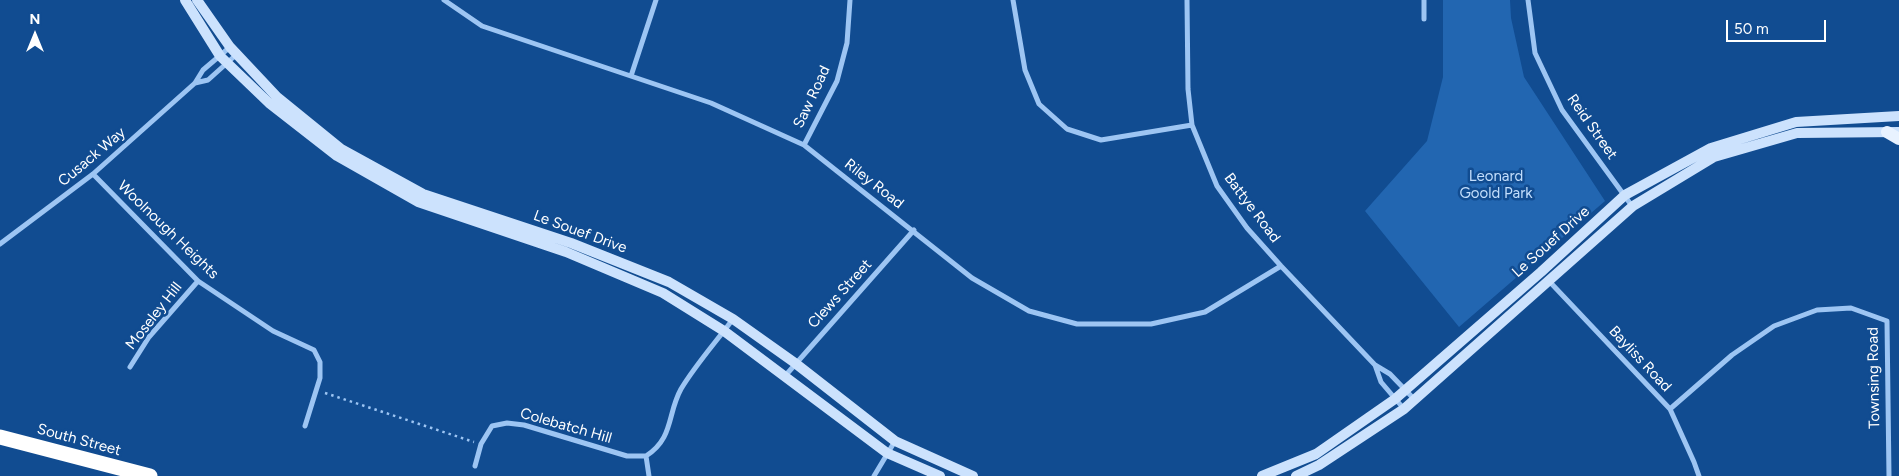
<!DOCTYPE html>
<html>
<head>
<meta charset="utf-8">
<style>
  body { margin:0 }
  #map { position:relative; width:1899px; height:476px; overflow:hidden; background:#114c91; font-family:Figtree,sans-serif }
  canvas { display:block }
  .north { position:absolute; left:10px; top:10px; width:50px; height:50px; -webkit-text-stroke:4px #114c91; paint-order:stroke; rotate:0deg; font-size:14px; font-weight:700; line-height:20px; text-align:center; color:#fff }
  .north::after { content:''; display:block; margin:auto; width:18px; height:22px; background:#fff; clip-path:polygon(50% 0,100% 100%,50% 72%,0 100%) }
  .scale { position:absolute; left:1726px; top:20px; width:100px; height:22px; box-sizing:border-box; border:2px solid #fff; border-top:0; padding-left:6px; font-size:15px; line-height:18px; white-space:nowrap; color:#fff; -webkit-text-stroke:4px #114c91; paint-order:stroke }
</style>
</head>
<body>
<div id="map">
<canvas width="1899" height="476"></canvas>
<div class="north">N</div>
<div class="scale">50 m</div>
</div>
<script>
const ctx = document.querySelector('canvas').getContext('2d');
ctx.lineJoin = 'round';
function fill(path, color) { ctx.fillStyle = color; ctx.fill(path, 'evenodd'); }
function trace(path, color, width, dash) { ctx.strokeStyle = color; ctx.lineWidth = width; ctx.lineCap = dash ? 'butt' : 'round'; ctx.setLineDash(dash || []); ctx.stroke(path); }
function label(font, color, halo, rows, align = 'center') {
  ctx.font = font + ' Figtree,sans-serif'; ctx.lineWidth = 5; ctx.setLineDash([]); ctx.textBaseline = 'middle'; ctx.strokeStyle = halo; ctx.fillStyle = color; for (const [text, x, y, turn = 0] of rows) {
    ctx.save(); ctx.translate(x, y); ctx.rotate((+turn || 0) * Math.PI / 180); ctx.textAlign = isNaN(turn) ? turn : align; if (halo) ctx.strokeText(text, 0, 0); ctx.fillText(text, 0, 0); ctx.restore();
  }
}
fill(new Path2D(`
  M1443,0h67l1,18 13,59 81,124 -146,126 -94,-116 62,-70 16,-64z`), '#2266b1');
trace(new Path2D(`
  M325,393l149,49`), '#9dc5f3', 2.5, [2.5, 4]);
trace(new Path2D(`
  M444,0l38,26 229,77 93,42 168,133 57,33 48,13h74l54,-12 76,-46
  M1013,0l12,70 14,34 28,25 34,11 91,-15
  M1187,0l1,89 4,36 25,61 30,42 34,38 94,99 15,9 25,26
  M1424,0v19
  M1528,0l7,53 27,57 70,96
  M631,76l25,-76
  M195,83l13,-3 29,-26
  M804,145l33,-64 10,-38 3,-43
  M93,174l105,107 75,50 41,19 6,12v16l-15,48
  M0,244l93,-70 102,-91 8,-13 27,-23
  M1548,280l122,129 24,53 5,14
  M1375,365l6,17 23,27
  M130,367l19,-30 49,-56
  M785,376l129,-146
  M1670,409l62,-54 42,-29 43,-16 34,-2 36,13 2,155
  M475,466l6,-22 11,-18 15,-3 17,2 103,31h19
  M649,476l-3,-20c28,-18 21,-42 35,-67 15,-25 35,-47 52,-70
  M874,476l21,-35`), '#9dc5f3', 5);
trace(new Path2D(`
  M185,0l35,56 49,47 68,53 81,46 148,50 97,41 61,38 163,122 53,23
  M197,0l33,47 47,50 64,52 82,45 148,49 98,39 64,37 62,44 100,78 78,35
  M1262,476l54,-22 79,-55 146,-127 84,-77 86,-47 85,-26 103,-6
  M1296,476l23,-11 85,-56 229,-203 81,-49 83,-24 102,-1`), '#cce2fd', 10);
trace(new Path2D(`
  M1887,132l12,7`), '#e8f2ff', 12);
trace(new Path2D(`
  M0,437l150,39`), '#fff', 15);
label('15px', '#fff', '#114c91', [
  ["Saw Road",812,97,-65],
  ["Reid Street",1592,127,55],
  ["Cusack Way",92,157,-40],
  ["Riley Road",874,184,38],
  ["Battye Road",1252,208,53],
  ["Woolnough Heights",168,230,44],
  ["Le Souef Drive",580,232,20],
  ["Le Souef Drive",1551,242,-42],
  ["Clews Street",840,294,-48],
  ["Moseley Hill",154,316,-52],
  ["Bayliss Road",1640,359,47],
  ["Townsing Road",1874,378,-91],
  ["Colebatch Hill",566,426,16],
  ["South Street",79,440,15]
]);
label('15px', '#c4dffd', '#114c91', [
  ["Leonard",1496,177],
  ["Goold Park",1496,194]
]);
</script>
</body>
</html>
